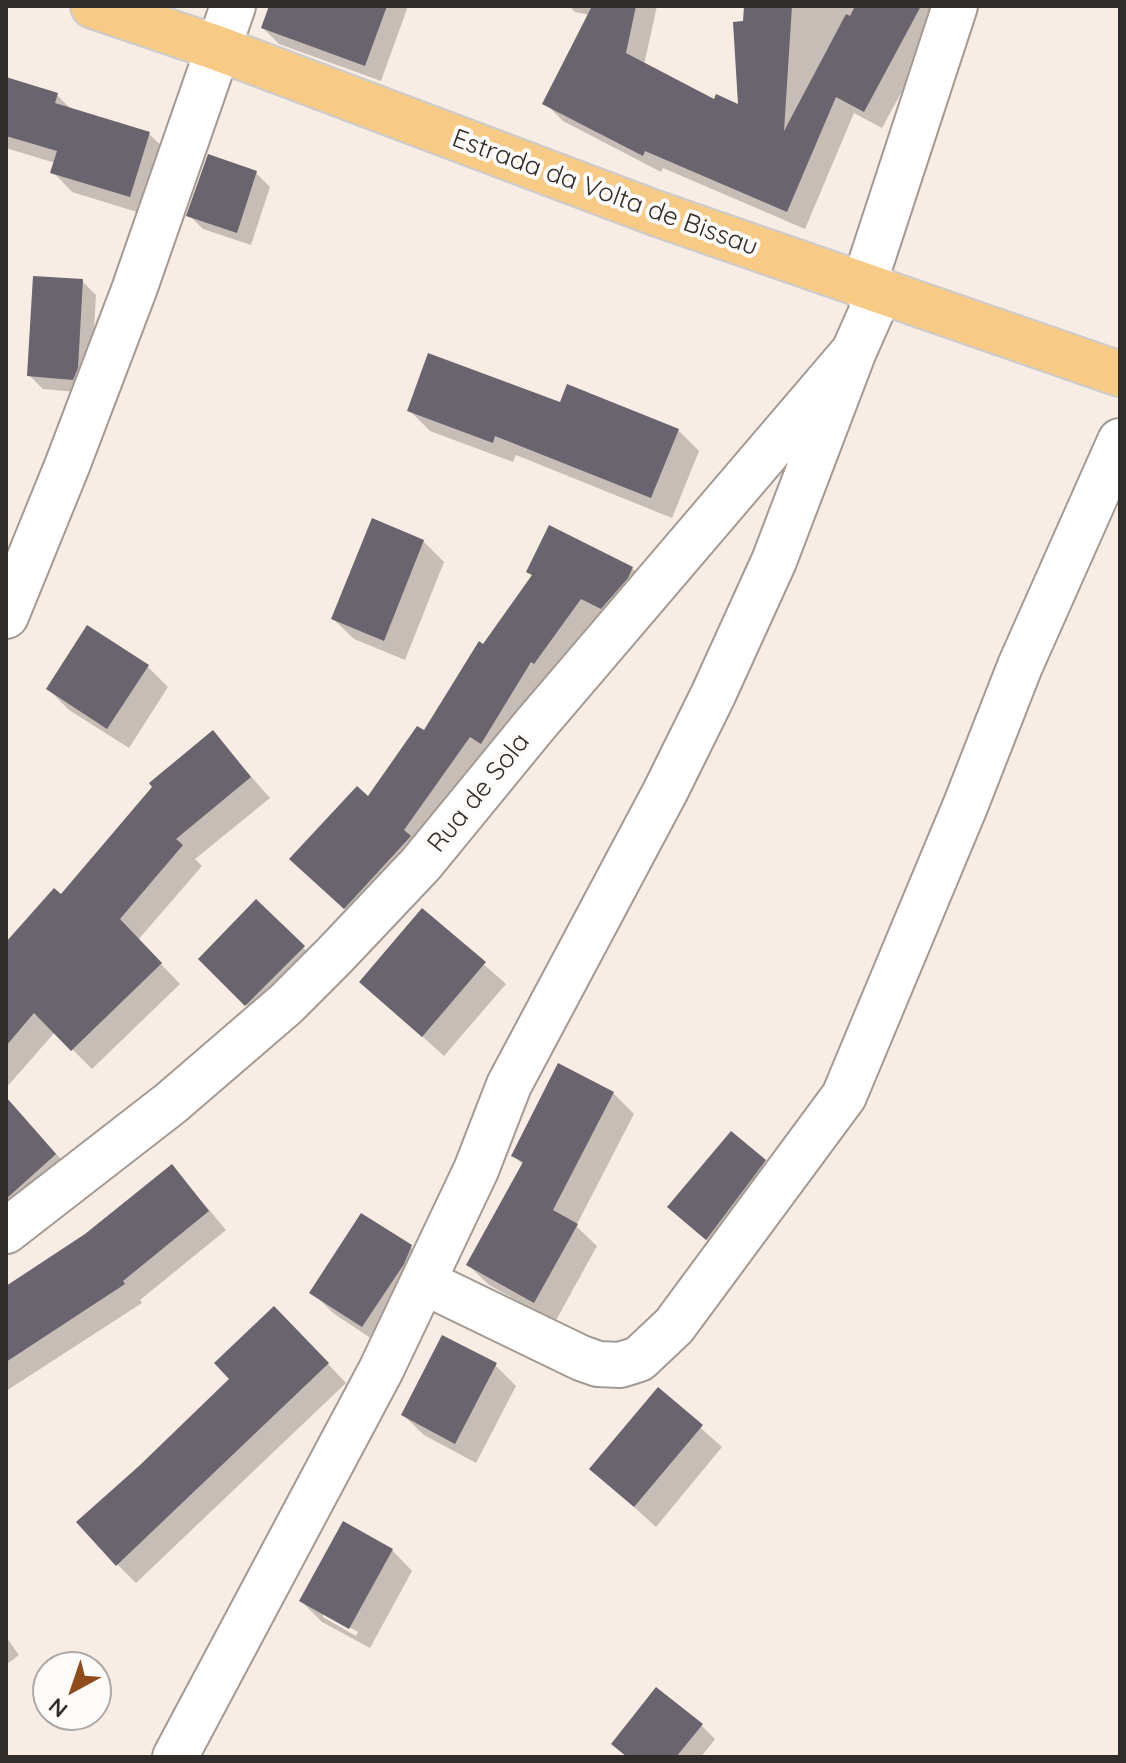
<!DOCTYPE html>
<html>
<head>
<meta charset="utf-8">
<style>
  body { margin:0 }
  #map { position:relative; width:1126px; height:1763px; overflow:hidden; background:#f8ede5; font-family:Quicksand,sans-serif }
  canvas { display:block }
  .frame { position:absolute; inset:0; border:8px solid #302c29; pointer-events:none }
  .north { position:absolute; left:32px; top:1651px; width:80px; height:80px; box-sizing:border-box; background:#fefcfa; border:2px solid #aca9a6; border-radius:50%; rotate:220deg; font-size:22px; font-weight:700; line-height:32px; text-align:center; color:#302c29 }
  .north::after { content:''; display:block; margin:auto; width:28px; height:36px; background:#8e4b1b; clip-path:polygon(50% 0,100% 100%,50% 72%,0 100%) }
</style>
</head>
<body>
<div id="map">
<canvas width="1126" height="1763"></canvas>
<div class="frame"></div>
<div class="north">N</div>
</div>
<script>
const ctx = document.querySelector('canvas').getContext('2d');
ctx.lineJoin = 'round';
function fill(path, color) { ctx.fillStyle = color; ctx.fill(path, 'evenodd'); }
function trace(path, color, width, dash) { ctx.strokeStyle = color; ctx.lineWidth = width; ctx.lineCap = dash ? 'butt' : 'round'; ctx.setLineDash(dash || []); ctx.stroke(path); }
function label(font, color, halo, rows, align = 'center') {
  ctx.font = font + ' Quicksand,sans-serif'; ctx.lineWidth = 8; ctx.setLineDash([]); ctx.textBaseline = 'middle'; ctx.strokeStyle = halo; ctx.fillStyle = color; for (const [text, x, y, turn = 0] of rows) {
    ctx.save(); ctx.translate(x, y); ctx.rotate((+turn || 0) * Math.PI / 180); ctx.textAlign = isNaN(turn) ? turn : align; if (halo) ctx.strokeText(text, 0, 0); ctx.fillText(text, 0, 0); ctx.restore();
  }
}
fill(new Path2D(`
  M271,6h137l-27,75 -102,-37 -16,-16z
  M569,6h88l-13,59 71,37 25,5 6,-101h202l-66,122 -28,-15 -49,116 -142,-61 -2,4 -98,-51 -18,-18 45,-88 -15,-3z
  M6,79l51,16 16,16 76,23 20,19 -19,63 -78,-24 -19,-20 2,-9 -49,-15z
  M209,157l47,16 14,14 -19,58 -48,-16 -14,-14z
  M82,281l14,14 -5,88 -4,10 -44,-4 -14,-14z
  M561,404l117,26 21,21 -27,67 -156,-63 -3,7 -83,-31 -21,-21z
  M423,541l21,21 -39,98 -51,-21 -21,-20z
  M632,568l16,16 -30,40 -20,-10 -47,65 -190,245 -53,-50 116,-141 60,-87z
  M148,667l20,20 -39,61 -60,-38 -21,-21z
  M213,733l57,65 -75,61 7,7 -64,74 42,44 -88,85 -37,-37 -49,56v-143l55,-48z
  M256,902l68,66 -57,57 -67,-66z
  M422,910l84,74 -62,72 -82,-74z
  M613,1093l21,21 -58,112 21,20 -42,76 -66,-37 -21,-20 55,-100 -10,-10z
  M6,1097l69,78 -69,62z
  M764,1162l21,20 -57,77 -59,-52z
  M172,1166l54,64 -86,70 2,3 -136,88v-98l80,-57z
  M362,1215l49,32 21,21 -48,79 -51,-34 -21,-21z
  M293,1327l53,56 -210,200 -19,-19z
  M495,1365l21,21 -40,77 -52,-28 -21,-20z
  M658,1390l64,57 -66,80 -64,-58z
  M392,1550l20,21 -42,77 -48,-26 -21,-21zM323,1613l35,19 -2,4 -33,-19z
  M6,1637l13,18 -13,10z
  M701,1725l14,14 -14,18h-74l-13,-13z`), '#0003');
fill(new Path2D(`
  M269,6h118l-22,60 -104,-38z
  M592,6h44l-10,47 88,46 2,-5 22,10 -5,-82 10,-1 1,-15h48l-8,125 62,-117 4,2 5,-10h66l-57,106 -28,-15 -49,115 -142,-61 -2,5 -101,-52z
  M6,77l52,16 -3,10 95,29 -20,65 -80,-24 7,-22 -51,-15z
  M208,154l49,17 -20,62 -51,-17z
  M33,276l50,3 -5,89 -5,12 -46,-4z
  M428,353l132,49 7,-18 112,45 -28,69 -156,-62 -2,7 -86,-32z
  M372,518l52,22 -40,101 -53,-22z
  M549,525l84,42 -5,11 -27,31 -20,-10 -47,65 -3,-2 -50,82 -11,-7 -66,93 7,6 -67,73 -55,-50 68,-73 11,10 49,-70 7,4 55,-89 4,3 49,-69 -6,-3z
  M87,625l62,40 -42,64 -61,-40z
  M213,730l38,47 -75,62 7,6 -63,74 42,44 -91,88 -37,-38 -28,33v-104l48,-54 7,6 91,-107 -3,-4z
  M256,899l49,47 -60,60 -47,-47z
  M422,908l64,54 -64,75 -63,-55z
  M558,1063l56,29 -61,118 25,14 -44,79 -68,-38 57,-103 -12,-6z
  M6,1097l50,57 -50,45z
  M731,1131l35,29 -60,80 -39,-33z
  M172,1164l37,47 -86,70 2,3 -119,78v-76l79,-52z
  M361,1213l51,32 -8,19 -42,63 -53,-34z
  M274,1306l55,57 -213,203 -40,-44 63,-56 90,-87 -15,-16z
  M442,1335l55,28 -42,81 -54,-29z
  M658,1387l45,38 -69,82 -45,-38z
  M343,1521l50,28 -44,80 -50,-28z
  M656,1687l47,37 -27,33h-49l-16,-13z`), '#69646d');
const minor = new Path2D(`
  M863,287l92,-281
  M6,616l61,-150 67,-176 99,-284
  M6,1231l165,-128 115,-99 49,-49 86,-91 113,-138 320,-375 27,-61
  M424,1282l157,76 17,6 22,1 19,-6 35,-33 170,-230 122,-292 54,-138 100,-225
  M175,1757l206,-387 95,-200 33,-85 156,-293 48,-97 61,-134 80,-210`);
const major = new Path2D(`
  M93,6l124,42 438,165 465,161`);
trace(minor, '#a49a92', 48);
trace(major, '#cdcccc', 48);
trace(minor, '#fff', 44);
trace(major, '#f7cb85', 44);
label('26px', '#302c29', '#fefcfa', [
  ["Estrada da Volta de Bissau",605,193,20],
  ["Rua de Sola",479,793,-51]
]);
</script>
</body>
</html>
